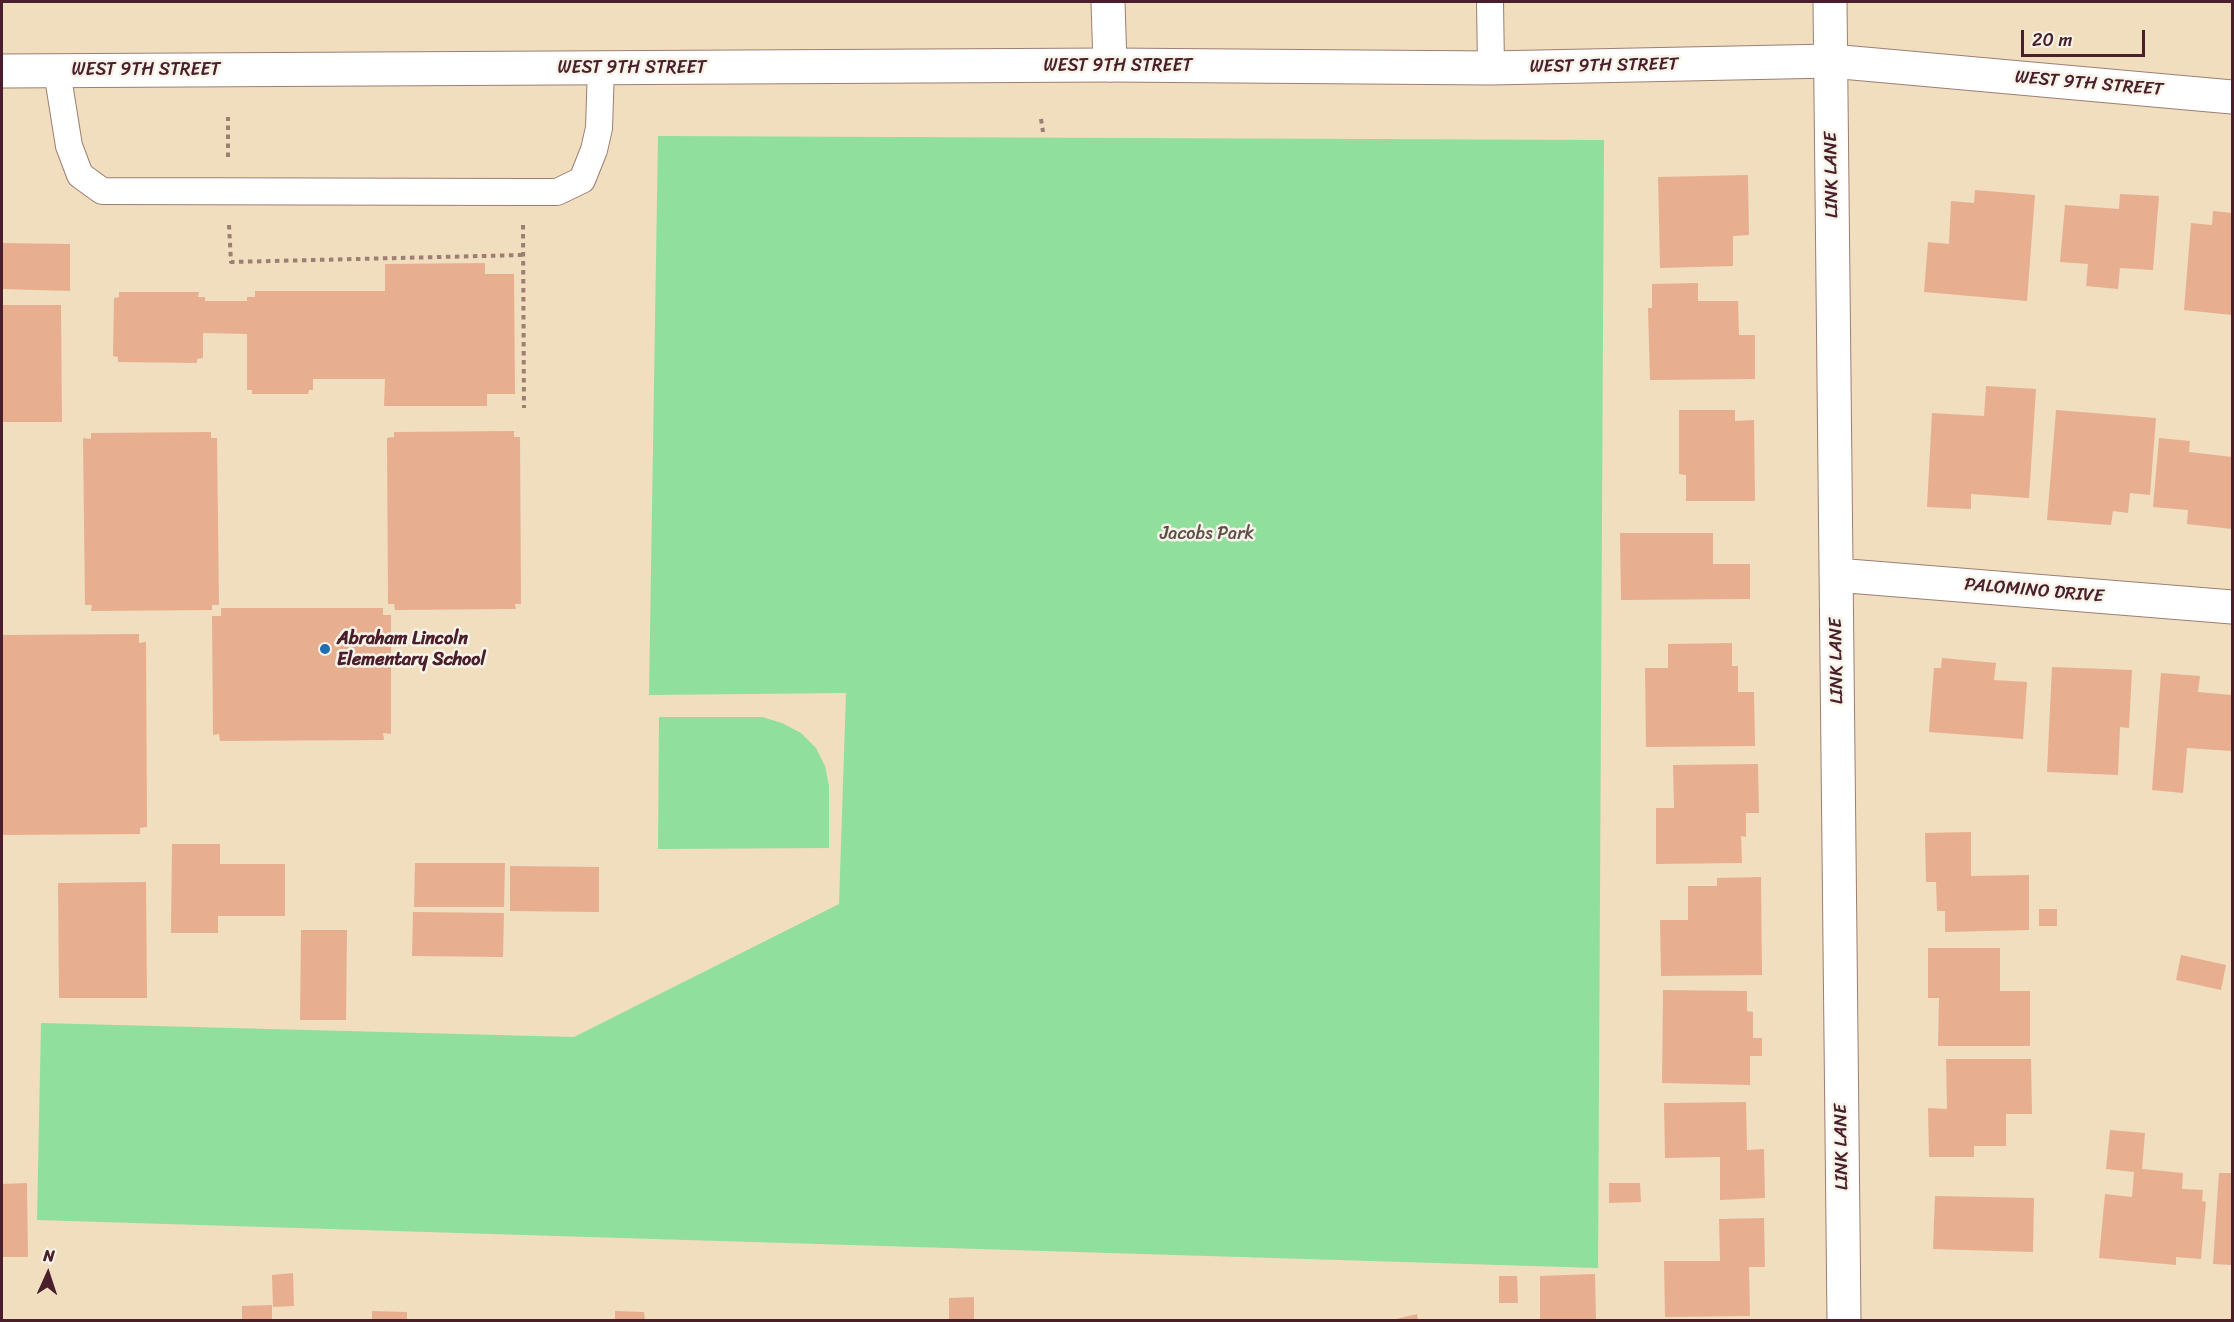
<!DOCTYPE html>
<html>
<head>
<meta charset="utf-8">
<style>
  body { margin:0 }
  #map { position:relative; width:2234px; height:1322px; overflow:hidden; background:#f0debe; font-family:Sriracha,sans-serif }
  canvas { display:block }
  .frame { position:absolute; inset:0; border:3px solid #4a1f2b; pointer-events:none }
  .north { position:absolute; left:18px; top:1244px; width:60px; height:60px; -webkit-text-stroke:4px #f7f3e8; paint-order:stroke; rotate:3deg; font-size:16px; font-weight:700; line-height:24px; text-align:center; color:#4a1f2b }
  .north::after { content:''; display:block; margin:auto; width:21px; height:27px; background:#4a1f2b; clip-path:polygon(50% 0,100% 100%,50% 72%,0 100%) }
  .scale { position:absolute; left:2021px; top:30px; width:124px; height:27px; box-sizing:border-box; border:3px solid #4a1f2b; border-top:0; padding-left:8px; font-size:18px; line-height:21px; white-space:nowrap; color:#4a1f2b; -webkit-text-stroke:4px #f7f3e8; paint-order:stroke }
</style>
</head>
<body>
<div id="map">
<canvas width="2234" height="1322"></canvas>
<div class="frame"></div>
<div class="north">N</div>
<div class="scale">20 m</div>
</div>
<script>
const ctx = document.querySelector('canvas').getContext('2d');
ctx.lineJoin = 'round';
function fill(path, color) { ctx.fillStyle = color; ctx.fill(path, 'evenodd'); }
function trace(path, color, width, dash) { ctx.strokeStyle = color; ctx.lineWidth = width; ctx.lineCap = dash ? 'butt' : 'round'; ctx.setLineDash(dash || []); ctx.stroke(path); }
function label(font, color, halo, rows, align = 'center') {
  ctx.font = font + ' Sriracha,sans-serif'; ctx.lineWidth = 5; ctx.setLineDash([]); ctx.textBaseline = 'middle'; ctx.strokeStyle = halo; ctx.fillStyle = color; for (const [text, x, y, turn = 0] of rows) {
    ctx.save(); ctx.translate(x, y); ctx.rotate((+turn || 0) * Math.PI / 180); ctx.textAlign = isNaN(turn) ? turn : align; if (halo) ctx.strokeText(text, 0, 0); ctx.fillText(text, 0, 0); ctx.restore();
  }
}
fill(new Path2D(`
  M658,136l946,4 -6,1128 -1561,-48 4,-197 533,14 265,-133 7,-211 -197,2z
  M659,717h103l20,6 19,10 15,15 9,18 4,20v62l-171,1z`), '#90df9d');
fill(new Path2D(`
  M1748,175l1,60 -16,1v30l-73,2 -2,-91z
  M1975,190l60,5 -8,106 -103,-9 4,-50 21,2 2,-43 23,2z
  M2120,194l39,2 -6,74 -33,-2 -2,21 -32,-3 2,-22 -28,-2 5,-57 54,4z
  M2213,211l19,2v102l-48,-5 7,-87 21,2z
  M2,243l68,1v47l-68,-2z
  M485,263v11h29l1,120h-28v12h-103l1,-27h-72v11h-4l-1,4h-56v-4h-5v-56l-44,-1v25l-6,1v4l-79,-1v-5l-5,-1 1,-58 5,-1v-5h80l-1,5h7v4h42v-4h8v-6h130v-27z
  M1698,283v18h40l1,34h16v44l-105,1 -2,-72h4v-24z
  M2,305h59l1,117h-60z
  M1986,386l50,3 -7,109 -58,-4v15l-44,-2 5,-94 52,3z
  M1679,410h56v11l19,-1 1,81h-69v-26l-7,-1z
  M2056,410l100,8 -6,77 -20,-2 -2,20 -15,-2 -2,14 -64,-5z
  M514,431v6h6l1,167h-6l1,5 -121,1 -1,-6h-6l-1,-166 7,-1v-5z
  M211,432v6h6l2,167h-7v5l-121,1 1,-6h-7l-2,-167 8,1v-6z
  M2159,438l31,3 -1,11 43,5v72l-45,-5 1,-14 -35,-3z
  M1620,533h93v31h37v35l-129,1z
  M221,608h162v7h8v119l-8,-1 1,7 -164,1 -1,-7 -6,1 -1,-119h9z
  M139,634v9l7,-1 1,185 -7,1v6l-138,1v-200z
  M1732,643v23h6v26h16l1,54 -109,1 -1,-79h23v-24z
  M1942,658l54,5 -2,17 33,2 -4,57 -94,-7 5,-64h7z
  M2052,667l80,3 -3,58 -9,-1 -2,48 -71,-3z
  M2161,673l39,3 -2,16 34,3v56l-45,-3 -4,45 -31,-3z
  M1758,764l1,49h-13v24l-5,-1 1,27 -86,1v-56h18l-1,-43z
  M1971,832v44l58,-1v55l-84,2v-21h-8l-1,-29h-10l-1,-49z
  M172,844h48v20h65v52h-67v17h-47z
  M415,863h90l-1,44h-90z
  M510,866l89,1v45l-89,-1z
  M1761,877l1,98 -101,1 -1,-56h28v-34h29v-8z
  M146,882l1,116h-88l-1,-115z
  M2039,909h18v17h-18z
  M413,912l91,1 -1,44 -91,-1z
  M301,930h46l-1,90h-46z
  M1928,948h72v43h30v55h-92l1,-48h-11z
  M2181,955l45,10 -5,25 -45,-10z
  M1663,990l84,1v20l6,1v26h9v18h-12v29l-88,-2z
  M1946,1059h85l1,55h-26v32h-32v11h-45l-1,-49 19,1z
  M1746,1102l1,48 17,-1 1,49 -45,2v-43l-55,1 -1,-55z
  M2110,1130l35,3 -3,36 41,4 -1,16 21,1 -1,11 4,1 -5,57 -25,-2v8l-77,-7 6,-64 27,3 2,-25 -28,-3z
  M2219,1173h13v92l-19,-1z
  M27,1183l1,74h-26v-73z
  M1609,1183h31l1,19 -32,1z
  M1935,1196l99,2 -1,54 -100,-3z
  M1764,1218l1,49h-16l1,49 -85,1 -1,-56h56l-1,-42z
  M293,1273l1,33 -21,1 -1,-32z
  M1595,1274l1,46 -56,-1v-43z
  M1499,1276h18l1,27h-19z
  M974,1297v23h-25v-22z
  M272,1305v15h-30v-14z
  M372,1311l35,1v8h-35z
  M615,1311l29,1 1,8h-30z
  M1417,1314l1,6h-26z`), '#e7af90');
const lane = new Path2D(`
  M1490,2l1,66
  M57,71l12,75 11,29 22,16 421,1h34l25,-12 12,-30 5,-22 2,-60`);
const street = new Path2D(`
  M1108,2l2,63
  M1830,2l14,1318
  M1836,575l396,32`);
const secondary = new Path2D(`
  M2,71l1108,-6 381,3 340,-7 401,36`);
trace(lane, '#9d7e74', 28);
trace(street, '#9d7e74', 35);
trace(secondary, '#9d7e74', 35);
trace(new Path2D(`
  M1041,119l2,13
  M228,157v-40
  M229,225l2,37 292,-7
  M523,225l1,183`), '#9d7e74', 4, [4.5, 4.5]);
trace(lane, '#fff', 26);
trace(street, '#fff', 33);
trace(secondary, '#fff', 33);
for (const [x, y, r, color] of [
  [325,649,6,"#1f6fb2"]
]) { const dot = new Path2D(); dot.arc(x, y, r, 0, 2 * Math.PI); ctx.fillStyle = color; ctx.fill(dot); trace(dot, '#f7f3e8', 2); }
label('18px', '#4a1f2b', '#f7f3e8', [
  ["WEST 9TH STREET",1118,66],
  ["WEST 9TH STREET",1604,66,-1],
  ["WEST 9TH STREET",632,68],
  ["WEST 9TH STREET",146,70],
  ["WEST 9TH STREET",2089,84,5],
  ["LINK LANE",1832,175,-91],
  ["PALOMINO DRIVE",2034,591,5],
  ["LINK LANE",1837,661,-91],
  ["LINK LANE",1842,1147,-91]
]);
label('18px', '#5c4f48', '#f7f3e8', [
  ["Jacobs Park",1207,534]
]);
label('bold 18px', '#4a1f2b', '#f7f3e8', [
  ["Abraham Lincoln",337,639],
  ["Elementary School",337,660]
], 'left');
</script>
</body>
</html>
